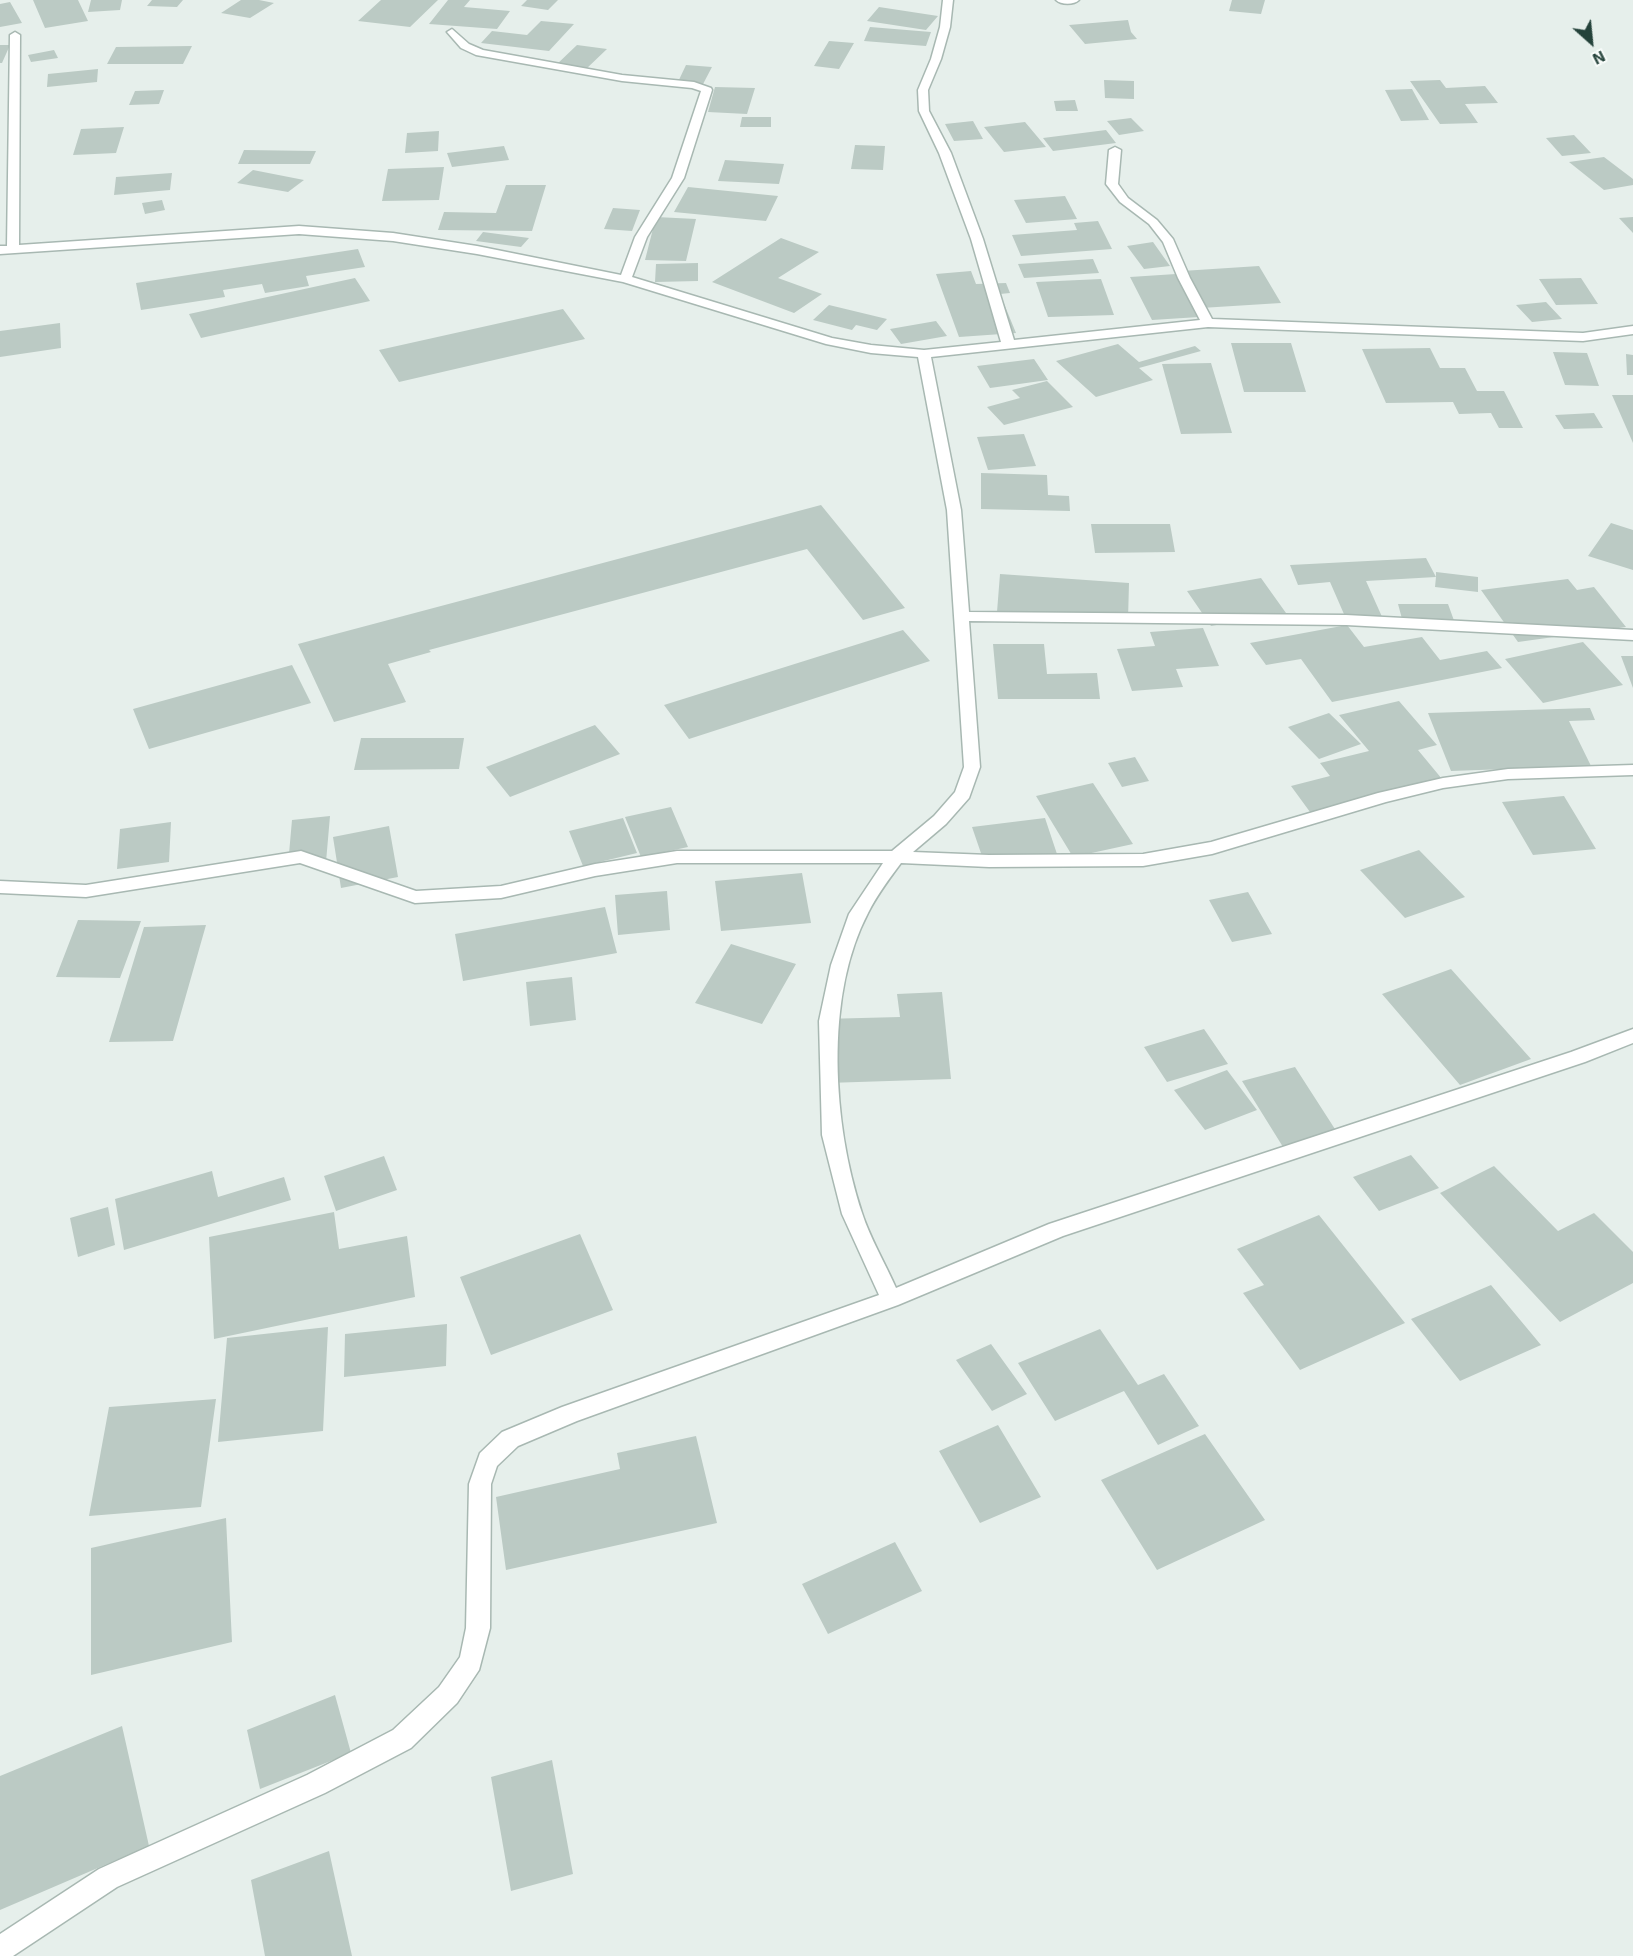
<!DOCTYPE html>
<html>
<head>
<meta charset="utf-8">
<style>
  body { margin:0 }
  #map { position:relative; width:1633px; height:1956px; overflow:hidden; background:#e6efeb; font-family:"Exo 2",sans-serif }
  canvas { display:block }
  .north { position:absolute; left:1561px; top:12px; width:60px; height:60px; -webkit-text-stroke:4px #f7fbf9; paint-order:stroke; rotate:153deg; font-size:16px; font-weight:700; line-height:24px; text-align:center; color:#24423a }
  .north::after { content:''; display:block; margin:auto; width:21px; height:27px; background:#24423a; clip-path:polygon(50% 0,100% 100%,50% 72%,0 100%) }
</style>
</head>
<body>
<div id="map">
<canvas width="1633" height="1956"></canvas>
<div class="north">N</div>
</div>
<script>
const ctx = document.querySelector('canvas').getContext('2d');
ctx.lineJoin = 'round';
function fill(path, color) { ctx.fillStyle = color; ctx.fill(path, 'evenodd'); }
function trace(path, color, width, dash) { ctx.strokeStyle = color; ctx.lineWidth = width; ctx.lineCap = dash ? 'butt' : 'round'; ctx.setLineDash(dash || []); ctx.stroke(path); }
fill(new Path2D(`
  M33,0h45l10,21 -43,7z
  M91,0h31l-2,10 -32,2z
  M152,0h31l-6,7 -30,-1z
  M241,0h18l15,3 -24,15 -29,-5z
  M381,0h57l-28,27 -52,-6z
  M448,0h22l-6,7 46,4 -13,18 -68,-5z
  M527,0h31l-10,10 -27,-4z
  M1232,0h33l-4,14 -32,-3z
  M10,2l12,21 -22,4v-23z
  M879,7l59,9 -12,14 -59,-9z
  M1128,20l3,12 6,7 -52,5 -16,-19z
  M541,21l33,3 -25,27 -68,-8 11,-12 35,4z
  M870,27l61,5 -5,14 -62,-5z
  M829,41l25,2 -15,26 -25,-3z
  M0,45h10l-8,18h-2z
  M577,45l30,4 -22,21 -30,-4z
  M192,46l-9,18h-76l9,-17z
  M54,50l4,8 -27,4 -3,-7z
  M686,65l26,2 -10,19 -25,-2z
  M98,69l-1,13 -50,5 1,-13z
  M1104,80l30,1v18l-29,-1z
  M1440,80l6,8 39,-2 13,17 -33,1 13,19 -38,1 -30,-43z
  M715,87l40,1 -8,26 -39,-2z
  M1412,89l17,31 -28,1 -16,-31z
  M164,90l-5,14 -30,1 6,-14z
  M1075,100l3,11h-22l-2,-10z
  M742,117h29v10h-31z
  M1131,118l13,13 -25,4 -12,-14z
  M973,121l10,18 -29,2 -9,-17z
  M1025,122l21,25 -42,5 -20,-25z
  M124,127l-8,26 -43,2 8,-26z
  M1106,130l10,13 -63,8 -10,-13z
  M439,131l-1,20 -33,2 2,-20z
  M1574,135l17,18 -29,3 -16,-18z
  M855,145l30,1 -2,24 -32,-1z
  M504,146l5,14 -57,7 -5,-14z
  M244,150l72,1 -6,13h-72z
  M1604,157l29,22v6l-29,5 -35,-28z
  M725,160l59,4 -5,20 -61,-3z
  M444,167l-5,33 -57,1 6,-32z
  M253,170l51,10 -16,12 -51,-9z
  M172,173l-2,17 -56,5 2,-18z
  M506,185h40l-14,46 -94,-1 6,-18 52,1z
  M688,187l90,9 -12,25 -92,-9z
  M1065,196l12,23 -51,4 -12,-23z
  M162,200l3,10 -20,4 -3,-11z
  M613,208l27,2 -8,21 -28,-2z
  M656,217l40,2 -10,42 -41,-1z
  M1633,217v16l-14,-15z
  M1098,221l14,28 -91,7 -9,-21 65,-5 -3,-7z
  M483,232l46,6 -8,9 -45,-6z
  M781,238l38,14 -41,26 44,16 -28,19 -82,-31z
  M1153,242l17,24 -26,3 -17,-23z
  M358,249l7,18 -59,9 3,10 -44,7 -3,-9 -39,6 2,7 -84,13 -5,-27z
  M1093,259l6,14 -75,5 -6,-14z
  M698,263v18l-43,1 1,-18z
  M1259,266l22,37 -80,5 -19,-37z
  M971,271l5,13 30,-1 4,10 -10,1 16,39 -57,4 -23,-63z
  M1176,274l23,43 -47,3 -22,-43z
  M355,278l15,23 -169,37 -12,-24z
  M1581,278l17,26 -42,1 -17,-26z
  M1101,279l13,36 -66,2 -12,-35z
  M1546,302l16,17 -30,3 -16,-17z
  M829,305l58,14 -10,11 -21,-5 -4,5 -39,-10z
  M563,309l22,30 -186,43 -20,-32z
  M936,321l11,15 -46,8 -11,-15z
  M60,323l1,25 -61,9v-26z
  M1231,343h60l15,49h-62z
  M1118,344l21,18 56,-16 6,5 -62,17 14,12 -57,17 -40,-36z
  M1430,348l10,20h25l12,23h27l19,37h-24l-8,-15 -32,1 -6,-12 -67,1 -24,-54z
  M1553,352l34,1 12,33 -34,-1z
  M1626,354l7,1v20h-6z
  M1034,359l14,21 -58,8 -13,-22z
  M1211,363l21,70 -51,1 -19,-70z
  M1047,381l26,26 -69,18 -17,-18 33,-9 -8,-8z
  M1612,395h21v48z
  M1594,413l9,15 -39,1 -9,-14z
  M1024,434l12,32 -48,4 -11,-33z
  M981,473l66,2 1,20 21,1 1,15 -89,-2z
  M821,505l84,103 -42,12 -56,-71 -378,101 2,2 -43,12 18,38 -72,20 -36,-78z
  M1611,523l22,7v40l-45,-14z
  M1091,524h79l5,28 -80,1z
  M1426,558l10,19v-5l42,5v15l-43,-5 1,-10 -70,4 17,38 -36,2 -17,-39 -32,3 -8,-20z
  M1000,574l129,9 -1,37 -131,-8z
  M1261,578l25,35 -75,13 -24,-35z
  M1568,579l9,11 17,-3 32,40 -108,15 -37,-52z
  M1398,604h50l8,22h-52z
  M1347,625l17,22 58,-10 18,23 47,-9 15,17 -170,34 -31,-43 -35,6 -16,-22z
  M1203,628l16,38 -43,3 7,18 -51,4 -15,-42 38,-3 -5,-14z
  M903,630l27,31 -241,78 -25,-34z
  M1583,642l40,43 -80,18 -38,-44z
  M993,644h51l3,30 50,-1 3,26h-102z
  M1621,656h12v32z
  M292,665l19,38 -162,46 -16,-40z
  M1399,701l38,44 -19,5 24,29 -132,33 -19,-26 39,-10 -10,-13 49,-12 -30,-36z
  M1590,708l5,12 -26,1 22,45 -140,5 -23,-58z
  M1329,713l32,31 -42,15 -31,-32z
  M595,725l25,29 -110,43 -24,-30z
  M361,738h103l-5,31 -105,1z
  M1135,757l14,24 -27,6 -14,-24z
  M1093,783l40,61 -60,13 -37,-61z
  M1564,796l32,53 -63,6 -31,-53z
  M671,807l17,40 -47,10 -16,-40z
  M330,816l-4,46 -38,3 4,-45z
  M623,818l14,35 -54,13 -14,-35z
  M1045,818l12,36 -73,8 -12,-35z
  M171,822l-2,40 -52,7 3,-40z
  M389,826l9,51 -57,11 -8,-51z
  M1419,850l46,47 -60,21 -45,-48z
  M802,873l9,50 -90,8 -6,-50z
  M667,891l3,39 -52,5 -3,-40z
  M1248,892l24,42 -40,8 -23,-42z
  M605,907l12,46 -154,28 -8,-47z
  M78,920l63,1 -21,57 -64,-1z
  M206,925l-33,116 -64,1 35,-115z
  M731,944l65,20 -34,60 -67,-21z
  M1451,969l80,90 -71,26 -78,-91z
  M572,977l4,43 -46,6 -4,-44z
  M942,992l9,87 -124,4 -4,-64 77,-2 -3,-23z
  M1204,1029l24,35 -61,18 -23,-35z
  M1295,1067l47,73 -54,15 -46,-74z
  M1227,1070l30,40 -52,20 -31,-40z
  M1411,1155l28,33 -60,23 -26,-34z
  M384,1156l13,34 -61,21 -12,-35z
  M1494,1166l64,65 36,-18 39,39v31l-73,39 -120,-129z
  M212,1171l6,26 66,-20 7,23 -167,50 -9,-51z
  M108,1207l7,38 -37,12 -8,-39z
  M334,1212l5,37 68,-13 8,61 -201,42 -5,-102z
  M1319,1215l86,108 -105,47 -57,-77 21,-8 -27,-36z
  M580,1234l33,76 -122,45 -31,-78z
  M1491,1285l50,60 -81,36 -49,-62z
  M447,1324l-1,42 -102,11 1,-43z
  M328,1327l-5,104 -105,11 9,-104z
  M1100,1329l38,56 26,-11 35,52 -41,19 -34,-54 -69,30 -37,-58z
  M991,1344l36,50 -35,17 -36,-51z
  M216,1399l-15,108 -112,9 20,-109z
  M998,1425l43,72 -61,26 -41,-72z
  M1205,1434l60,86 -108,50 -56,-90z
  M696,1436l21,87 -211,47 -10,-73 124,-28 -3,-16z
  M226,1518l6,124 -141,33v-127z
  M895,1542l27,49 -94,43 -26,-50z
  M335,1695l16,58 -91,36 -13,-59z
  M122,1726l27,120 -149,64v-134z
  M552,1760l21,114 -62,17 -20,-114z
  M329,1851l23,105h-87l-14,-76z`), '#bbcac4');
const minor = new Path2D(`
  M943,0h10l-3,27 -9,32 -13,31 1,21 22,42 32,86 31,101 186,-20 -22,-42 -15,-36 -14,-18 -29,-22 -14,-18 3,-34 6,-3 6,3 -3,34 10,14 29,22 16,19 17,39 22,41 371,14 50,-7v8l-50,7 -375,-14 -277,30 30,153 8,102 377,3 287,15v10l-287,-15 -377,-4 11,146 -11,31 -23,26 -33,28 76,3 154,-1 68,-12 167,-49 65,-15 65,-9 125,-4v10l-125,4 -65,9 -57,14 -174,52 -69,12 -154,1 -88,-4c-12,16 -24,32 -33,50 -44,84 -35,212 -6,300 8,25 23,50 34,75l153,-64 522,-172 62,-23v14l-48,19 -522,174 -165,69 -321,116 -59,25 -21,20 -6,18 -1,144 -11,42 -22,33 -46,45 -86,45 -208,94 -104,69h-13v-22l99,-65 208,-94 86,-45 46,-43 21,-30 6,-29 3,-144 11,-31 22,-21 60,-25 317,-112 -37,-81 -20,-79 -3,-114 12,-56 18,-51 34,-51h-206l-82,13 -94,22 -86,5 -115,-40 -214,34 -86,-4v-12l86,4 215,-34 115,40 85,-5 94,-22 82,-13h215l42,-35 21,-24 9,-25 -17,-257 -29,-153 -47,-4 -45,-9 -203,-62 -146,-28 -84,-13 -94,-7 -299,20v-8h7l3,-211 5,-3 5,3 -1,210 280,-19 94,7 84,13 144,29 14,-38 37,-59 29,-87 -9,-3 -70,-7 -146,-26 -15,-7 -14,-16 5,-3 17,15 14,6 139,25 72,7 17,6 1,2 -28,88 -37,59 -15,40 200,61 39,7 53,5 77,-8 -30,-103 -32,-86 -20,-42 -1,-21 13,-31 9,-32z
  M1056,0h23c-5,5 -18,5 -23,0z`);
trace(minor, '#a8b8b2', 3);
fill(minor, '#fff');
</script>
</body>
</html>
